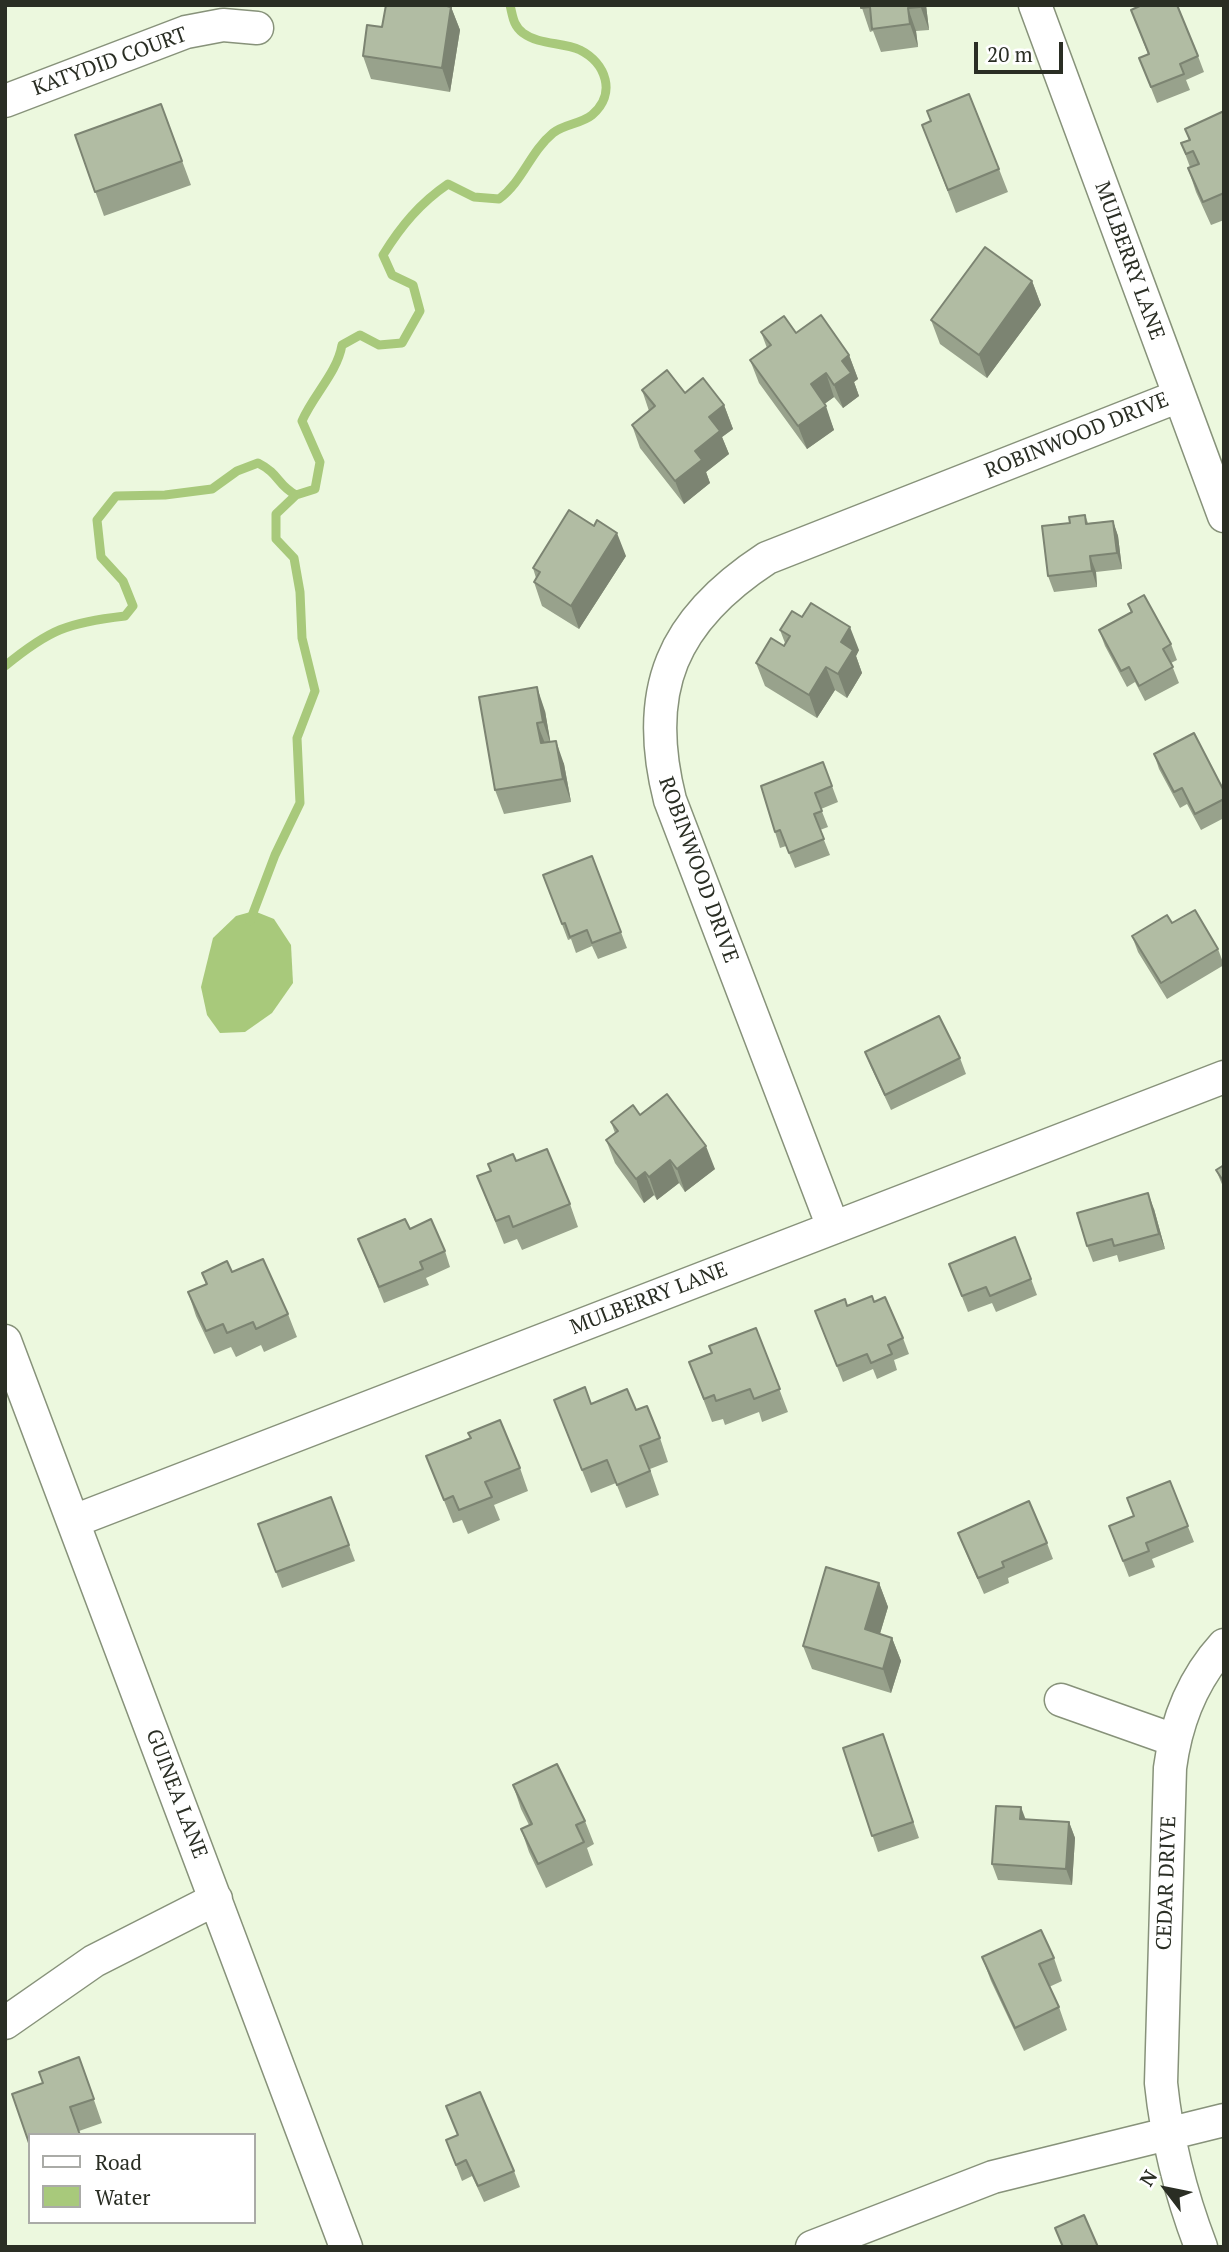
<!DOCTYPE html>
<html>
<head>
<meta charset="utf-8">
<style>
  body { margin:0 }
  #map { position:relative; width:1229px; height:2252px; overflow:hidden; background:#ecf8de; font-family:"PT Serif",serif }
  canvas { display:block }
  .frame { position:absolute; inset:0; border:7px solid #2a2e24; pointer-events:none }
  .legend { position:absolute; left:28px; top:2133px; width:228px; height:91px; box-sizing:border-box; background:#fff; border:2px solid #aaaba7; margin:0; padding:9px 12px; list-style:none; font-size:21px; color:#2a2e24 }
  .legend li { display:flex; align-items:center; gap:14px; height:35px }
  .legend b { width:35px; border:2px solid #aaaba7 }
  .north { position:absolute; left:1131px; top:2154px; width:70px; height:70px; -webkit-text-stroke:5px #fff; paint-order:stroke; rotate:302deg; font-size:19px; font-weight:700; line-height:28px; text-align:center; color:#2a2e24 }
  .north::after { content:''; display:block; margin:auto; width:24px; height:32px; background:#2a2e24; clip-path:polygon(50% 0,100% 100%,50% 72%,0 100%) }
  .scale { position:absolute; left:974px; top:42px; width:89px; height:32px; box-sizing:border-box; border:4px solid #2a2e24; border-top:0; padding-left:9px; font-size:21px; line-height:24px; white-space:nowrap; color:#2a2e24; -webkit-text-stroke:5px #fff; paint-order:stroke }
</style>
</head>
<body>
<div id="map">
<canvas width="1229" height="2252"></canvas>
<div class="frame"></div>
<ul class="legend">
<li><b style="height:9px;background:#fff"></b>Road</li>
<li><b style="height:19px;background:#a8c97b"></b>Water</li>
</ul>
<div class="north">N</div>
<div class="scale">20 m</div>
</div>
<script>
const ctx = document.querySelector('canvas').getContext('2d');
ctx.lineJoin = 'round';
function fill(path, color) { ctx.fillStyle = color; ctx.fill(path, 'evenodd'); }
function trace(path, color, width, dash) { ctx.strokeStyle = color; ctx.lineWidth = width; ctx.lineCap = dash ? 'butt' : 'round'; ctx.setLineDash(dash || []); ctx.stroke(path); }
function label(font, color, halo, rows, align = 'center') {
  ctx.font = font + ' "PT Serif",serif'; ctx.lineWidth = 7; ctx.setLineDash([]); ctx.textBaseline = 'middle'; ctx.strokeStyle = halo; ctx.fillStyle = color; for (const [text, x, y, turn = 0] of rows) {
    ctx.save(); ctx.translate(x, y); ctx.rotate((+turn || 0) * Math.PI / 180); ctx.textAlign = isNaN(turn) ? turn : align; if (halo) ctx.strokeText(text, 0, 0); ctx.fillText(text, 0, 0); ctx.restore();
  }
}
fill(new Path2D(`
  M254,911l20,8 17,26 2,38 -21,30 -27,19 -25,1 -13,-18 -6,-28 12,-49 23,-22z`), '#a8c97b');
trace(new Path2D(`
  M5,666c45,-37 62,-43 120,-50l8,-10 -10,-25 -22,-24 -4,-37 19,-24 49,-1 47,-6 25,-18 21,-8c22,11 19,22 38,32l19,-6 5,-27 -18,-41c12,-27 35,-48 40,-76l18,-10 19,10 23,-2 18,-32 -7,-26 -21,-10 -9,-20c18,-29 37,-52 65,-71l26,13 25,2c24,-18 31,-47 54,-66 11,-9 28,-9 39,-18 25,-21 14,-52 -12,-65 -18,-8 -41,-5 -57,-17 -10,-8 -10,-16 -13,-28
  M250,921l25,-66 25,-52 -3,-65 18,-47 -13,-53 -2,-46 -6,-34 -18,-19v-25l20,-19`), '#a8c97b', 9);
const minor = new Path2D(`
  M1035,5l189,511
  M5,101l181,-69 37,-7 34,3
  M833,1227l-163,-427c-28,-110 2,-180 97,-242l412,-162
  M5,1341l341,906
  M74,1521l1150,-444
  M1061,1700l113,40
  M5,2023l89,-62 122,-62
  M812,2247l181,-70 231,-57
  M1201,2247c-21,-55 -34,-106 -40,-164l9,-315c6,-46 22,-88 54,-123`);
trace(minor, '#87927a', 35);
trace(minor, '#fff', 32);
fill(new Path2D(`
  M386,5h63l2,2 9,23 -10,62 -79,-13 -8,-23 19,-29z
  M861,5h65l3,25 -13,1 2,16 -37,5 -8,-21 -3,1z
  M1131,10l67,46 6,16 -18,8 4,10 -33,13 -18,-45 9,-4z
  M161,104l30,81 -87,31 -29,-81z
  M1224,111v109l-13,5 -15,-33 -8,-24 2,-1 -9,-24 8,-3 -4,-11z
  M931,121l68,48 9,23 -52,21 -34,-88z
  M1032,281l9,24 -54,73 -47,-34 -9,-24z
  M761,332l35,1 53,22 9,24 -4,3 5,14 -16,12 -9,-11 -10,7 10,26 -27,19 -48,-66 -9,-23 17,-12z
  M642,390l43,3 39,12 9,24 -11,8 7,17 -23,18 4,11 -26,21 -44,-56 -8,-23 17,-14z
  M1085,515l3,8 25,-2 5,15 4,33 -26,3 1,15 -43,5 -6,-16 22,-53z
  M626,556l-47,73 -37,-23 -8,-24 2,-4 -3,-10z
  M1128,604l43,40 6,16 -6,3 8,20 -34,18 -10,-19 -8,5 -22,-41 -6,-16 32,-18z
  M780,630l79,20 -3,6 6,17 -15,25 -12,-8 -18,28 -52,-32 -9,-23 28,-17 1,-3z
  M545,711l5,30 14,23 7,38 -67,12 -9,-24z
  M1154,754l70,37v27l-23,12 -14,-26 -7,4 -21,-39z
  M823,762l15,40 -17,7 7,18 -8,3 10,25 -35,13 -9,-22 -6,2 -5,-16z
  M592,856l35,92 -29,11 -6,-13 -16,7 -5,-14 -3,1 -25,-65z
  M1172,923l46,26 6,16 -57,34 -29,-47 -6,-16z
  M865,1052l95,6 6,16 -75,36 -20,-43z
  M640,1115l75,54 -30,23 -6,-9 -22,17 -3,-5 -10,8 -29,-40 -9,-23 9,-7 -4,-11z
  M516,1161l54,43 8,23 -56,23 -5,-11 -13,5 -27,-68z
  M1224,1165v24l-8,-19z
  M1154,1209l11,40 -46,13 -2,-7 -24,7 -6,-16z
  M410,1229l35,22 5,16 -24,11 3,7 -45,18 -26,-64z
  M949,1264l82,15 6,16 -41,17 -4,-9 -24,9z
  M232,1272l56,42 9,23 -33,15 -3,-7 -25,12 -5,-10 -17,7 -18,-38 -8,-24 18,-8 -4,-11z
  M874,1302l29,36 6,16 -15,6 3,10 -20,9 -4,-10 -30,13 -28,-71z
  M756,1328l32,84 -26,10 -3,-10 -34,13 -2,-6 -11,3 -23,-60 23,-9z
  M554,1400l82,10 24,28 8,24 -18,7 9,26 -33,13 -10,-25 -25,10z
  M426,1456l94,12 8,23 -34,14 6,15 -32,14 -6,-14 -9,3z
  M1170,1481l24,61 -42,17 3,8 -26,10 -20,-51 25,-10z
  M331,1497l24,64 -73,27 -24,-64z
  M958,1533l89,10 6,16 -45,19 1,5 -25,11 -20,-46z
  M879,1583l9,24 -8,27 12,4 9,23 -10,32 -79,-24 -9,-23z
  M883,1734l36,104 -41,14 -35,-104z
  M513,1785l72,36 9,23 -7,4 6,17 -47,23 -17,-36 -8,-23 8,-4 -8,-16z
  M1026,1820l43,2 6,16 -3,47 -74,-5 -6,-16z
  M982,1957l72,1 8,23 -13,6 10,20 8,23 -43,21 -33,-70z
  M79,2057l23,66 -23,8 -36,-48z
  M446,2106l68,65 6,16 -36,15 -12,-26 -10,5 -16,-41 12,-5z`), '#98a28c');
fill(new Path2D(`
  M441,5h8l2,5v-3l9,23 -10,62 -8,-24z
  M920,5h6l3,25z
  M908,8l8,23 2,16 -8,-23z
  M1032,281l9,24 -54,73 -8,-23z
  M849,355l9,24 -4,3 5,14 -16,12 -9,-23 8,-24z
  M826,373l8,24 -15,11 -8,-24z
  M724,405l9,24 -11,8 7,17 -23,18 4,11 -26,21 -9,-23 20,-30 14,-34z
  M826,406l8,24 -27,19 -9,-23z
  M1113,521l5,15 4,33 -5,-16z
  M617,533l9,23 -47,73 -8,-23z
  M1090,556l6,16 1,15 -5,-16z
  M850,627l9,23 -3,6 6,17 -15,25 -9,-24 3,-32z
  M826,667l9,23 -18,28 -8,-23z
  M537,687l8,24 6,34 -8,-23z
  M537,723l9,23 -5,-3z
  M556,741l8,23 7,38 -8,-23z
  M706,1146l9,23 -30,23 -8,-23z
  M670,1160l9,23 -22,17 -8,-23z
  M645,1172l9,23 -10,8 -8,-24z
  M1148,1193l6,16 11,40 -6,-15z
  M879,1583l9,24 -14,46 -9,-24z
  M892,1638l9,23 -10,32 -8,-24z
  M1021,1807l6,16 -7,-4z
  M1069,1822l6,16 -3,47 -6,-16z`), '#7c8472');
const building = new Path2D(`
  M386,5h57l8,2 -9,61 -79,-12 4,-31 15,2z
  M861,5h59v2l-12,1 2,16 -38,5 -2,-22 -9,1z
  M1142,5h35l21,51 -18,8 4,10 -33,13 -12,-29 10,-4 -18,-44z
  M969,94l30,75 -51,21 -26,-65 9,-4 -4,-10z
  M161,104l21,57 -87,31 -20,-57z
  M1224,111v82l-21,9 -15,-34 11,-4 -6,-13 -7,3 -5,-11 9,-3 -5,-11z
  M985,247l47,34 -53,74 -48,-35z
  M821,315l28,40 -7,6 9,12 -17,12 -8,-12 -15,11 15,22 -28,20 -48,-66 21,-15 -10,-13 23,-16 12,17z
  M667,370l18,23 18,-15 21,27 -15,12 11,14 -25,20 7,9 -27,21 -43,-56 23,-19 -13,-16z
  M569,510l25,16 3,-6 20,13 -46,73 -37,-24 6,-10 -7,-4z
  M1085,515l1,9 27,-3 4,32 -27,3 2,15 -44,5 -6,-50 28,-3 -1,-6z
  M1144,595l27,49 -8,5 10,18 -34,19 -10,-19 -8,4 -22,-41 33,-18 -4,-8z
  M811,603l39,24 -9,15 12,8 -15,24 -12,-7 -17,28 -53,-32 15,-25 13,8 6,-10 -10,-6 12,-19 10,6z
  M537,687l6,35 -6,1 4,20 15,-2 7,38 -68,11 -16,-93z
  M1194,733l30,58v8l-29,15 -13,-26 -8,4 -20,-38z
  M823,762l9,24 -17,7 7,18 -8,3 10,25 -35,14 -9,-23 -5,2 -14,-46z
  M592,856l29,76 -29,11 -5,-13 -17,7 -5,-14 -3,1 -19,-49z
  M1195,910l23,39 -57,34 -29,-47 35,-21 5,8z
  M939,1016l21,42 -75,37 -20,-43z
  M667,1094l39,52 -29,23 -7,-9 -21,17 -4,-5 -9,7 -30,-39 12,-9 -7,-9 22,-17 7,10z
  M547,1149l23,55 -57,23 -4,-11 -13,5 -19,-45 14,-5 -3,-7 25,-10 3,7z
  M1224,1165v17l-8,-12z
  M1148,1193l11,41 -45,12 -2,-7 -25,7 -10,-33z
  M405,1219l5,10 21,-10 14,32 -25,11 3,7 -44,18 -21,-48z
  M1015,1237l16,42 -41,17 -4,-9 -24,9 -13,-32z
  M263,1259l25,55 -32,15 -3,-7 -26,11 -4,-9 -17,7 -18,-39 19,-8 -5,-11 25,-12 5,11z
  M872,1296l2,6 11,-5 18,41 -15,7 4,9 -21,9 -4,-9 -30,12 -22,-55 30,-12 2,7z
  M756,1328l24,61 -26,10 -4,-10 -34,12 -2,-6 -10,4 -15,-37 23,-9 -3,-7z
  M585,1387l6,17 36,-15 9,21 11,-4 13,32 -20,8 10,25 -33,14 -10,-25 -25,10 -28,-70z
  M500,1420l20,48 -35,14 7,15 -33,13 -6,-14 -9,4 -18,-44 45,-18 -3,-5z
  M1170,1481l18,45 -42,17 3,8 -26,10 -14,-35 25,-10 -7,-18z
  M331,1497l18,48 -73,27 -18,-48z
  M1029,1501l18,42 -45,19 2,5 -26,11 -20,-45z
  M826,1567l53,16 -14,46 27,9 -9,31 -80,-23z
  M883,1734l30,88 -41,14 -29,-88z
  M557,1764l28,57 -9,4 8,17 -46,22 -17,-35 11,-5 -19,-39z
  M996,1806l25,1 -1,12 49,3 -3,47 -74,-5z
  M1041,1930l13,28 -15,6 20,43 -44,21 -33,-71z
  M79,2057l15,42 -24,8 10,28h-50v11l-18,-52 31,-11 -4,-11z
  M480,2092l34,79 -36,15 -12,-26 -10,5 -10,-25 12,-5 -12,-29z
  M1084,2215l14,32h-35l-8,-19z`);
fill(building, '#b1bca3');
trace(building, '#7c8472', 2);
label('21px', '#2a2e24', '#fff', [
  ["KATYDID COURT",110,62,-20],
  ["MULBERRY LANE",1129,261,70],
  ["ROBINWOOD DRIVE",1077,436,-22],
  ["ROBINWOOD DRIVE",698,870,70],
  ["MULBERRY LANE",649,1299,-21],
  ["GUINEA LANE",176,1794,69],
  ["CEDAR DRIVE",1167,1883,-88]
]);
</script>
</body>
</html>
